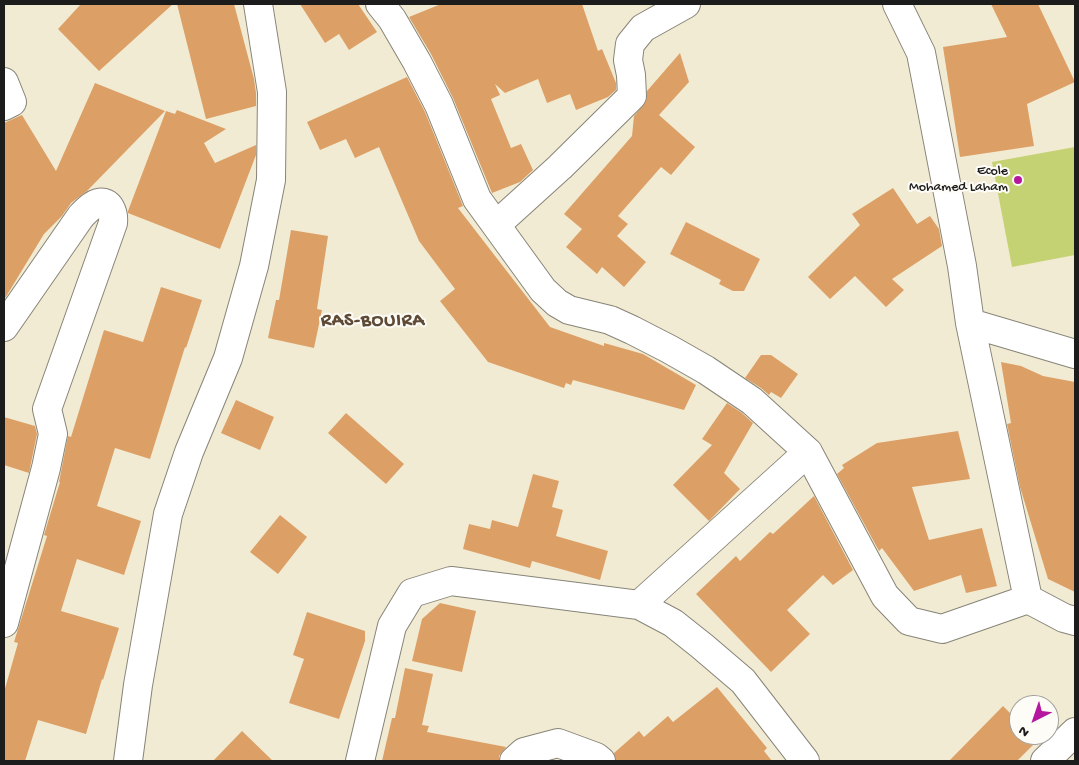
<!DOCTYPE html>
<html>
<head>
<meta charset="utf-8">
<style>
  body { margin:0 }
  #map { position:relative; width:1079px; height:765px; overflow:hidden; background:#f2ebd3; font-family:"Gochi Hand",sans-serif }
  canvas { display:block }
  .frame { position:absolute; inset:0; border:5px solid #1c1c1c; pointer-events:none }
  .north { position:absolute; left:1009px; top:695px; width:50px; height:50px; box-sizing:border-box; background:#fdfcf7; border:1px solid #a3a29f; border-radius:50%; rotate:221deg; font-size:14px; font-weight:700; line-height:20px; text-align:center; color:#1c1c1c }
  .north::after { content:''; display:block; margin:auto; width:18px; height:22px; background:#b5179e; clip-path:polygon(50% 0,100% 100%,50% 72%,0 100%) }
</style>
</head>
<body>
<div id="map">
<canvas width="1079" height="765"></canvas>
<div class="frame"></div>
<div class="north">N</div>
</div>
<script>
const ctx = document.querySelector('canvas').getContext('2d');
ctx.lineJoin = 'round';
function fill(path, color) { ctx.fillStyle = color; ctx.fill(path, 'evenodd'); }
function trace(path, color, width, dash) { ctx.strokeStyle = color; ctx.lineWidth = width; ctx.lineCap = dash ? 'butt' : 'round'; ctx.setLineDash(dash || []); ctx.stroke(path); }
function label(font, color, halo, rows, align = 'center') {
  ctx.font = font + ' "Gochi Hand",sans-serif'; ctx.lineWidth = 4; ctx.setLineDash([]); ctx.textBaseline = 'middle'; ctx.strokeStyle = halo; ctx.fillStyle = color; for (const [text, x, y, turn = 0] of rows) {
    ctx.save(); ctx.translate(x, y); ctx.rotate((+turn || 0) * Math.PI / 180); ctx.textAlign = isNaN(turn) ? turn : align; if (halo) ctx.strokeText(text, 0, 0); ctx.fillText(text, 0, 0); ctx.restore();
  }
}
fill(new Path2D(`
  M1075,147v108l-63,12 -20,-105z`), '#c5d273');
fill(new Path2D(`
  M81,4h92l-74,67 -41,-42z
  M177,4h57l20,75 2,14v13l-50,13z
  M300,4h58l19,28 -28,18 -10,-16 -14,9z
  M441,4h141l16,47 4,-2 14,34v7l-8,7 -32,13 -6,-16 -23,9 -9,-24 -33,14 -10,-9 5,11 -9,4 20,49 10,-4 12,26 -13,12 -28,11 -39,-95 -22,-44 -22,-37z
  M991,4h47l37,78 -48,22 7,42 -74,11 -17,-110 64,-10z
  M680,53l9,29 -30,33 36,32 -24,28 -10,-8 -43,49 10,8 -11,12 29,26 -22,25 -22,-20 -5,7 -31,-27 16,-18 -18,-15 68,-78 2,-20 12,-14 1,-11z
  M407,77l18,35 38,94 -5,2 92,119 54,19v-3l39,11 53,31 -12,25 -111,-30 -2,5 -5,-2 -2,5 -76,-26 -48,-61 15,-12 -36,-48 -40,-94 -24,11 -9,-19 -26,11 -13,-28z
  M95,83l70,28 -78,80 -16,12 -9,13 -18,18 -40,66v-177l18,-8 34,56z
  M177,110l49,19 -22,14 11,20 41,-18v10l-36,94 -92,-36v-2l38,-100 9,3z
  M893,188l24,36 13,-8 9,13 3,17 -50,33 12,11 -18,17 -31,-31 -25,23 -22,-22 52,-52 -8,-11z
  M686,222l74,37 -16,32h-11l-14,-7 2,-4 -51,-26z
  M291,230l37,6 -11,73 5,1 -8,38 -46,-10 8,-38h3z
  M161,287l41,13 -16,48 -1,-1 -35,112 -35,-11 -18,58 44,15 -17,54 -47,-16 -16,52 58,17 -16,52 -1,-1 -16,55 -48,-14 -13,41h-21v-69l14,-49 -4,-1 33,-106 -3,-1 16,-53h-1l9,-46 3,1 33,-107 39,12z
  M761,355h10l27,19 -17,24 -10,-6 -2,3 -8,-7 -16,-10z
  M1001,362l20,4 22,10 32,6v210l-27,-13 -28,-92 -13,-63 4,-1z
  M236,400l38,17 -14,33 -39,-17z
  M727,403l15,10 11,10 -29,50 16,16 -31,32 -36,-36 39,-40 -10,-6z
  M346,413l58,51 -18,20 -58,-51z
  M4,417l31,9 2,8 -8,39 -25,-8z
  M958,431l12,48 -58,8 17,53 53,-12 15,58 -31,7 -5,-18 -47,16 -32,-43 -3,3 -42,-77 7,-6 -2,-3 35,-22z
  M533,474l26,7 -7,26 11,3 -7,26 52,15 -8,29 -68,-19 -2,7 -67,-19 6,-25 21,5 2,-9 26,7z
  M814,496l39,74 -20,15 -10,-10 -36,35 23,24 -39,38 -75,-78 40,-38 4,5 30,-29 3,2z
  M280,515l27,22 -29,37 -28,-22z
  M440,603l36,8 -14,61 -50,-11 10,-42z
  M307,612l58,19v10l-26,78 -50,-16 15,-44 -11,-4z
  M405,668l28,6 -11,51 7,1 -2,6 79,15 -7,9v5h-117l10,-43h3z
  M717,687l50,61 -3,3 8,10h-156l-2,-8 25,-22 5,6 24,-21 5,6z
  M1003,706l16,16v13h14l5,5 -21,21h-68z
  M242,731l31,30h-60z`), '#dca066');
const minor = new Path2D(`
  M380,4l12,15 25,43 22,43 38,94 66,91 14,13 12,7 41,10 22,10 37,19 37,21 46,31 56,51 77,144 24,25 33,8 86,-30 36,19 11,3
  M897,4l24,49 41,213 8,57 58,276
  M4,82l8,20 -8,4
  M496,225l64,-58 72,-71 -1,-21 -3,-15 2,-16 13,-16 43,-24
  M970,323l105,31
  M4,327l77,-111c4,-4 10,-11 17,-13 12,-3 16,10 15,20l-66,186 6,25 -7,34 -42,155
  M639,605l169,-153
  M360,761l32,-135 20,-33 39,-12 188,24 34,18 29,23 41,35 62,80
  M514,761l10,-9 34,-9 38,14 5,4
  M1045,761l30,-29`);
const tertiary = new Path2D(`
  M128,761l10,-76 30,-171 21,-62 39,-94 26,-92 17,-86 1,-88 -14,-88`);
trace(minor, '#878478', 30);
trace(tertiary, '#878478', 30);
trace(minor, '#fff', 28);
trace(tertiary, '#fff', 28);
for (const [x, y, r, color] of [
  [1018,180,5,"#b5179e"]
]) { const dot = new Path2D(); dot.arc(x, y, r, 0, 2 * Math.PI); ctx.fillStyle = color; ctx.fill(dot); trace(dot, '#fdfcf7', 2); }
label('14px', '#1c1c1c', '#fdfcf7', [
  ["Ecole",1008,172],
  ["Mohamed Laham",1008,188]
], 'right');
ctx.letterSpacing = '1px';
label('bold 19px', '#5f4a36', '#fdfcf7', [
  ["RAS-BOUIRA",373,322]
]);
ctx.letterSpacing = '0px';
</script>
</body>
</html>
